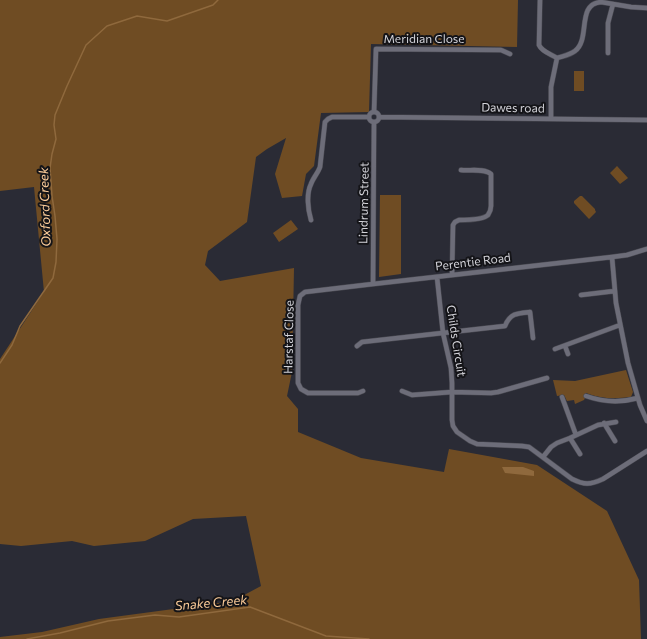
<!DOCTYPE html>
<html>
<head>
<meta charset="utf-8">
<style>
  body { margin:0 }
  canvas { display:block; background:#2a2b35 }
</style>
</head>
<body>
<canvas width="647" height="639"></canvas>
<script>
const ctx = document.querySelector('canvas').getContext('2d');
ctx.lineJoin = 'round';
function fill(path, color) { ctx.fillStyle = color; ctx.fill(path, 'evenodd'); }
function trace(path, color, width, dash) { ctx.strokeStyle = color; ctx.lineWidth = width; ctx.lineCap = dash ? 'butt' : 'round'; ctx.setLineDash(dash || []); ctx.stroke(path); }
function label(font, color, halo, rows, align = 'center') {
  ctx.font = font + ' Commissioner,sans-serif'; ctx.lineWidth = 4; ctx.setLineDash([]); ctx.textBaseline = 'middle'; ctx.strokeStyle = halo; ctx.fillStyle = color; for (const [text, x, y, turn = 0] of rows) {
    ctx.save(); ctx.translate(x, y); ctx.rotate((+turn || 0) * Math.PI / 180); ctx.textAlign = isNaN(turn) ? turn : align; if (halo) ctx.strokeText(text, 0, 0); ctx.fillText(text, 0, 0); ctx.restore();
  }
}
fill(new Path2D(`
  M0,0h518l-1,47 -146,-3 -2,68 -48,1 -7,53 -8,8 -4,22 -20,2 -7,-24 11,-36 -19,11 -11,8 -9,65 -39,29 -3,14 15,16 74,-13 -2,104 -5,24 11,13v23l63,26 83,14 5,-23 88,16 70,46 32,69 2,59h-641v-2l42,-5 57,-13 134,-18 28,-15 -15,-70 -53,3 -48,22 -51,5 -22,-5 -51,5 -21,-2v-185l44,-67 -10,-105 -34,4z
  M574,71h10v20h-10z
  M617,166l11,12 -8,6 -10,-11z
  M380,195h21v79l-22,3z
  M580,196h2l13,13v1l1,2 -7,7 -15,-16v-2z
  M291,220l7,9 -19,13 -6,-9z
  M626,370l7,22 -2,5c-16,2 -30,2 -45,-4l-2,4 1,1 -1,2 -9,4 -1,-4 -7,1 -3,-6 -7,1 -4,-16 22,1z`), '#6f4c23');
fill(new Path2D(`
  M502,467h21l11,4v5l-29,-3z`), '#8f693d');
trace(new Path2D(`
  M0,363l12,-18 8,-19 33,-48 3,-16 1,-23 -2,-23 -3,-20 -2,-28 2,-14 4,-15 -2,-14 1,-10 12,-29 19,-41 21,-19 30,-10 30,5 46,-16 5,-5
  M27,639l33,-6 48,-12 47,-6 24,2 71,-10 76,29 43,3`), '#8f693d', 1.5);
const street = new Path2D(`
  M540,0l-1,45c3,7 12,9 18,13 6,-2 13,-3 18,-7 16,-12 1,-47 26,-49l30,5 16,1
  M608,53v-30l5,-19
  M369 117a5 5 0 1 1 10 0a5 5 0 1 1-10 0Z
  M374,112l2,-63 125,1 9,4
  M379,117l268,3
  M551,118v-31l6,-29
  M311,220c-3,-10 -5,-26 0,-36 2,-6 7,-11 9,-17l5,-45 3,-3 4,-2h37
  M612,257l4,46 12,60 12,42 7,16
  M452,275l1,-50 2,-3 4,-2c7,0 24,0 29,-5 2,-3 3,-6 3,-9v-32c-7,-6 -21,-3 -30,-4
  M437,277l6,56 8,35 1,15v37l1,6 4,6 13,9 7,3 45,2 7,1 43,32c12,6 18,6 31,0l44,-28
  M373,284l1,-162
  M581,295l34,-4
  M357,346l5,-4 143,-16c5,-13 13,-13 25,-14l3,26
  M565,346l3,8
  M555,349l65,-24
  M363,391l-5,2h-50l-7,-4 -3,-6v-78l2,-9 5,-4 68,-8 239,-27 15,-2 20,-6
  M402,391l10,4 40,-3 39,1 7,-1 49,-14
  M586,396c17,6 34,7 52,2
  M562,397l14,38
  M604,423l11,18
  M570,438l10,16
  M543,457l8,-10 6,-4 13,-5 28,-13 18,-3`);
trace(street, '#494951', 5.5);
trace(street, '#6d6d79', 4.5);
label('12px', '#d3d3d9', '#141418', [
  ["Meridian Close",424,39],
  ["Dawes road",513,108,1],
  ["Lindrum Street",364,203,-89],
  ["Perentie Road",473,262,-7],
  ["Harstaf Close",289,337,-89],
  ["Childs Circuit",456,341,81]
]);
label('italic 13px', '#fccc99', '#141418', [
  ["Oxford Creek",45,207,-92],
  ["Snake Creek",211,603,-5]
]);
</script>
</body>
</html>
